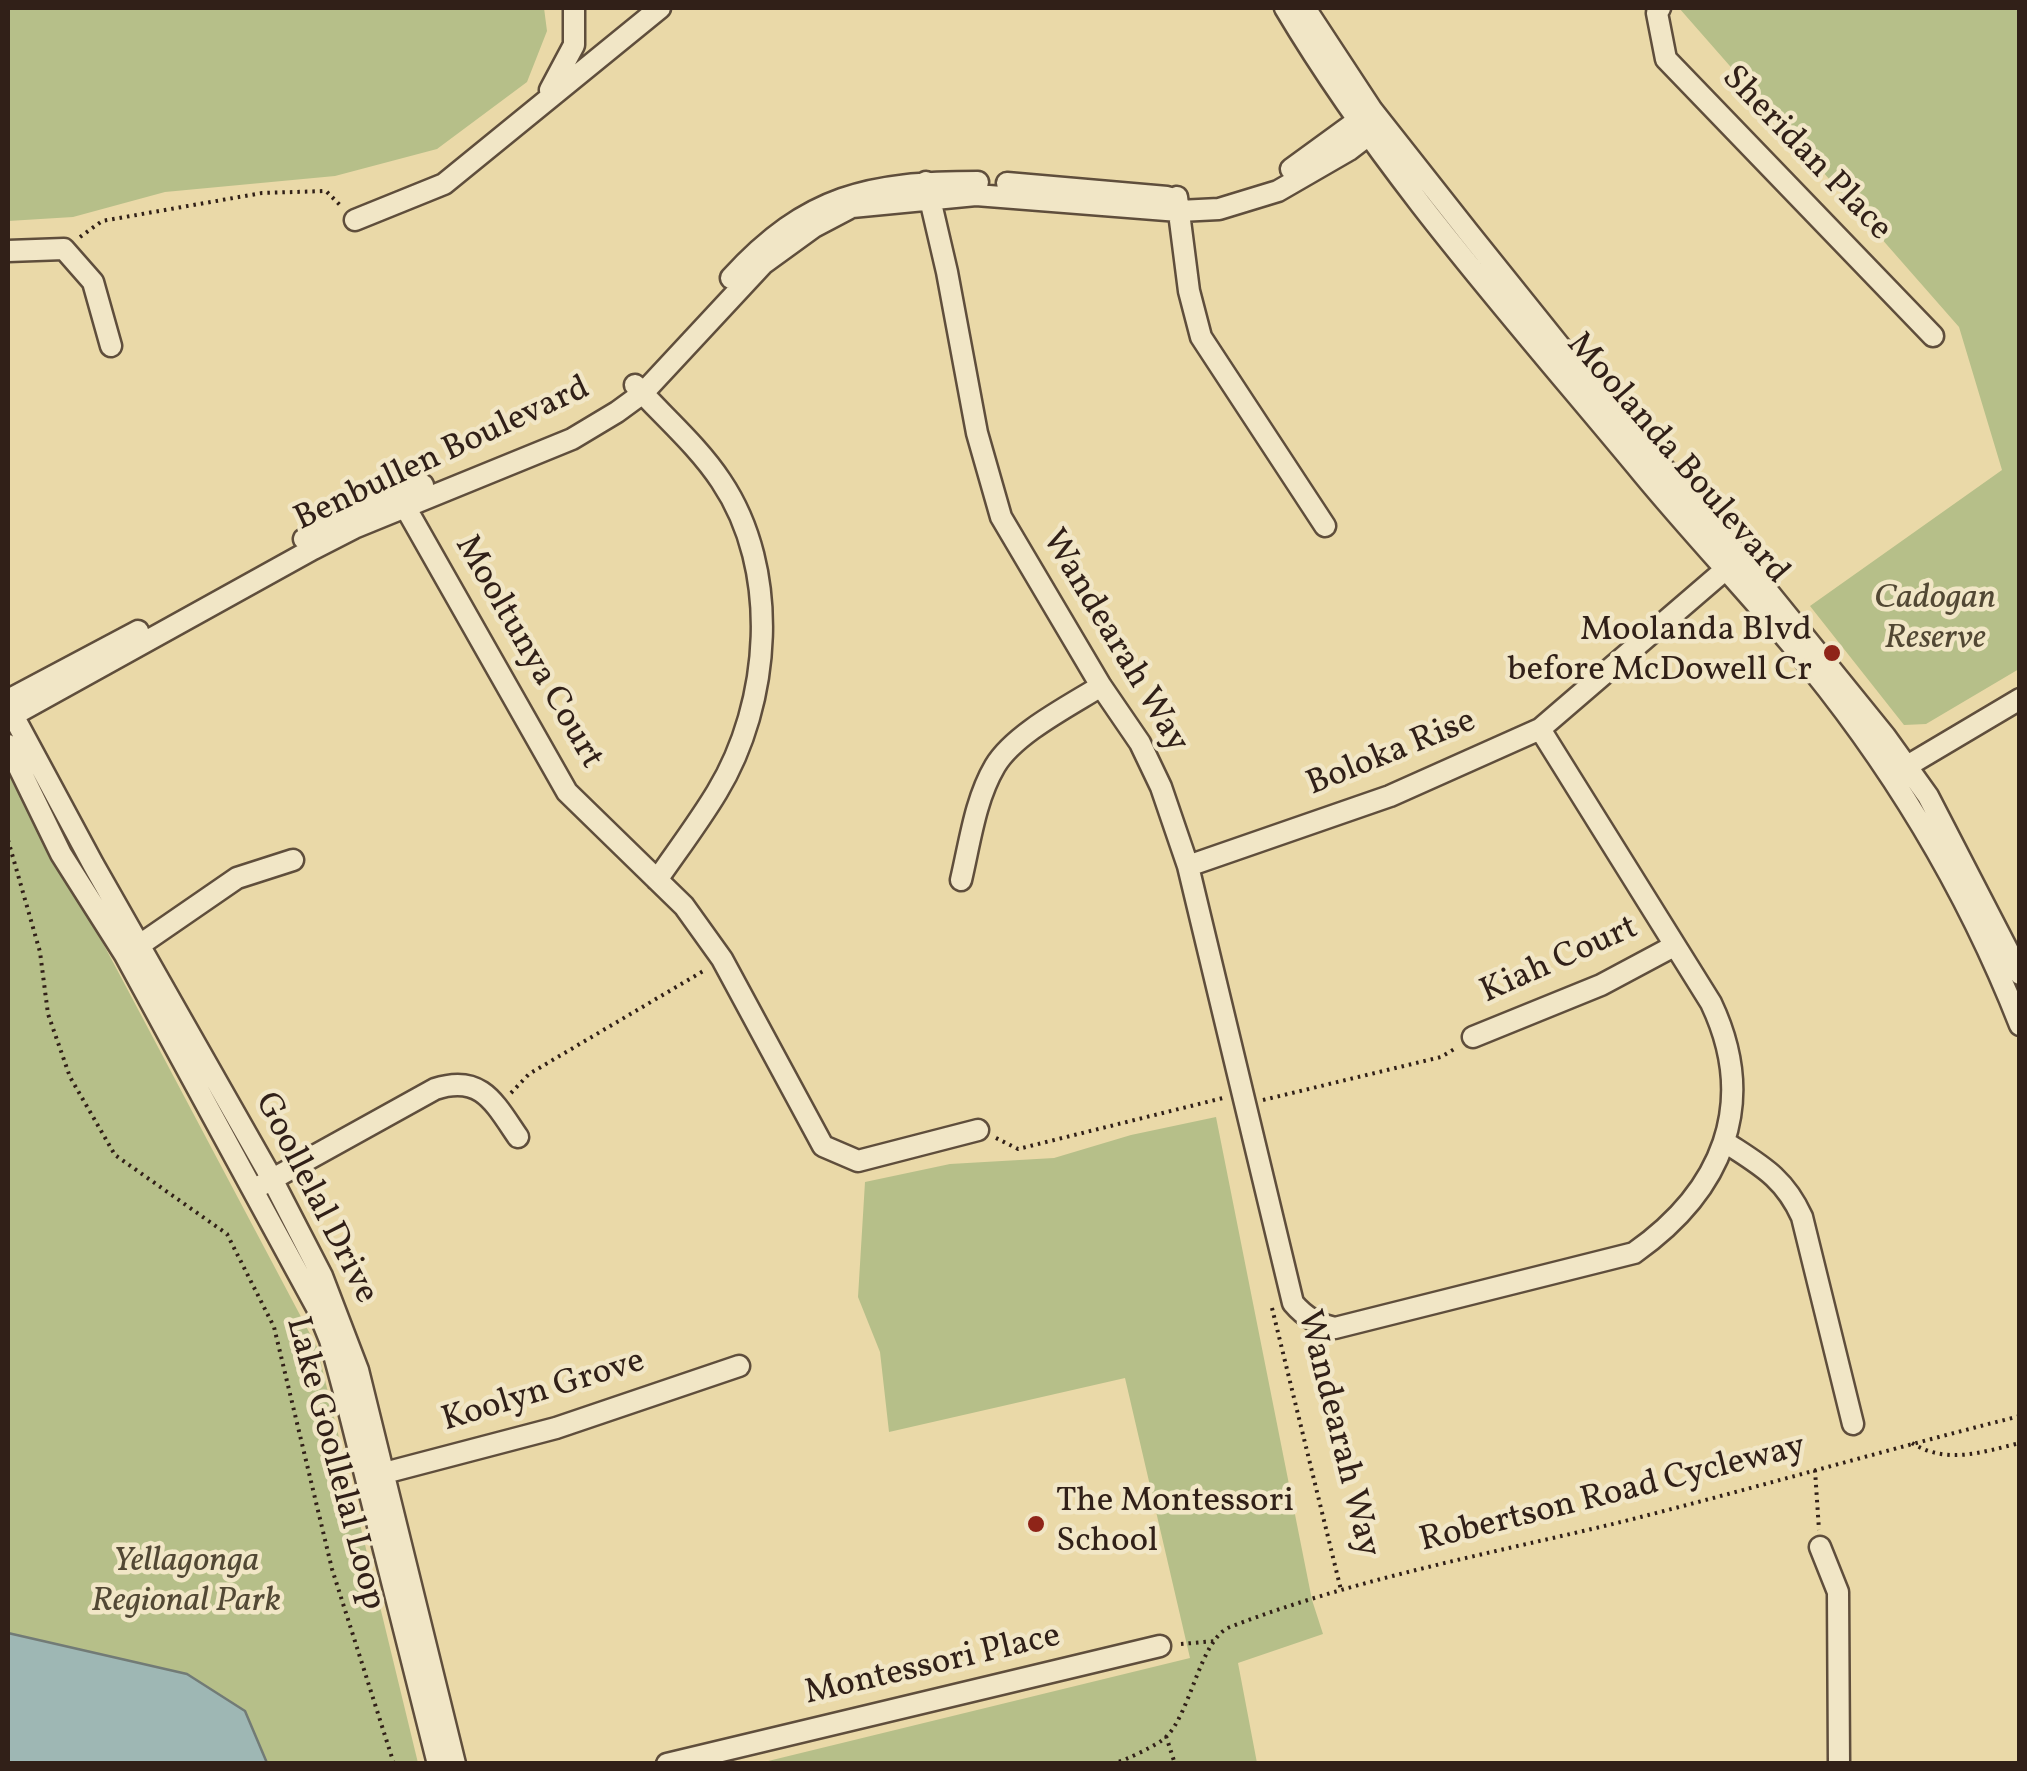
<!DOCTYPE html>
<html>
<head>
<meta charset="utf-8">
<style>
  body { margin:0 }
  #map { position:relative; width:2027px; height:1771px; overflow:hidden; background:#ead9a8; font-family:Vollkorn,serif }
  canvas { display:block }
  .frame { position:absolute; inset:0; border:10px solid #312018; pointer-events:none }
</style>
</head>
<body>
<div id="map">
<canvas width="2027" height="1771"></canvas>
<div class="frame"></div>
</div>
<script>
const ctx = document.querySelector('canvas').getContext('2d');
ctx.lineJoin = 'round';
function fill(path, color) { ctx.fillStyle = color; ctx.fill(path, 'evenodd'); }
function trace(path, color, width, dash) { ctx.strokeStyle = color; ctx.lineWidth = width; ctx.lineCap = dash ? 'butt' : 'round'; ctx.setLineDash(dash || []); ctx.stroke(path); }
function label(font, color, halo, rows, align = 'center') {
  ctx.font = font + ' Vollkorn,serif'; ctx.lineWidth = 9; ctx.setLineDash([]); ctx.textBaseline = 'middle'; ctx.strokeStyle = halo; ctx.fillStyle = color; for (const [text, x, y, turn = 0] of rows) {
    ctx.save(); ctx.translate(x, y); ctx.rotate((+turn || 0) * Math.PI / 180); ctx.textAlign = isNaN(turn) ? turn : align; if (halo) ctx.strokeText(text, 0, 0); ctx.fillText(text, 0, 0); ctx.restore();
  }
}
fill(new Path2D(`
  M8,8h536l3,23 -20,51 -90,67 -102,27 -170,16 -92,25 -65,4z
  M1679,8h340v661l-93,55 -22,1 -94,-119 192,-136 -43,-143z
  M8,764l309,583 101,416h-410z
  M1216,1117l96,483 11,34 -85,29 19,100h-497l430,-105 -65,-280 -236,54 -9,-80 -22,-55 7,-115 85,-18 104,-6 77,-23z`), '#b6bf89');
const water = new Path2D(`
  M8,1633l179,41 58,37 22,52h-259z`);
fill(water, '#9eb7b4');
trace(water, '#727b76', 2.5);
const minor = new Path2D(`
  M1285,8c100,168 233,315 358,466 48,58 100,113 149,171 96,114 173,240 228,380
  M1305,8l67,102 97,123 110,137 161,187 145,179 43,60 92,178
  M1660,8l-3,5 9,46 267,277
  M550,90l24,-45v-37
  M1291,169l81,-59
  M926,182l21,90 30,161 24,84 100,169 39,57 21,44 27,79 105,437c12,14 24,21 42,25l299,-75c88,-62 125,-149 77,-250l-171,-274
  M1007,183l160,14
  M1177,197l12,94 12,46 124,189
  M355,220l89,-36 216,-176
  M8,251l56,-2 29,33 18,64
  M731,278c76,-83 138,-96 247,-96
  M635,385c28,31 63,61 86,96 60,89 50,222 -4,311 -18,30 -40,59 -60,88
  M399,496l168,296 117,114 38,53 101,187 35,15 120,-31
  M304,539l52,-28 67,-26
  M8,700l130,-69
  M8,706l85,158 179,315 50,97 36,94 97,394
  M8,718l305,-169 41,-21 218,-89 45,-27 26,-19 120,-129 51,-37 38,-20 124,-12 203,16 40,-2 59,-18 71,-41 34,-26
  M8,745l53,109 64,101 192,353 13,32 17,63 91,361
  M1897,772l123,-73
  M1188,866l202,-70 150,-67 193,-166
  M961,880c9,-38 14,-80 34,-114 19,-32 74,-60 106,-80
  M131,951l106,-73 56,-18
  M1473,1037l128,-52 73,-39
  M1725,1142c35,23 59,35 77,75l51,207
  M260,1186l175,-97c46,-15 59,13 83,48
  M373,1476l183,-48 183,-62
  M1820,1547l18,45 1,172
  M667,1764l493,-118`);
trace(minor, '#5f4e3c', 25);
trace(new Path2D(`
  M80,237l22,-16 160,-28 64,-2 15,15
  M8,840l32,112 8,62 22,63 45,78 112,79 47,93 58,242 62,195
  M511,1093l18,-19 176,-104
  M1263,1100l178,-43 15,-9
  M996,1138l22,11 205,-51
  M1272,1308l69,282
  M1912,1443c35,22 70,9 108,0
  M1815,1470l4,60
  M1181,1644l35,-3
  M1166,1736l9,28
  M1112,1764c12,-3 46,-19 54,-27 25,-24 34,-98 64,-110 124,-48 258,-73 387,-104 135,-34 268,-73 403,-107`), '#312018', 4, [2.5, 5]);
trace(minor, '#f1e6c6', 20);
for (const [x, y, r, color] of [
  [1832,653,10,"#8f2418"],
  [1036,1524,10,"#8f2418"]
]) { const dot = new Path2D(); dot.arc(x, y, r, 0, 2 * Math.PI); ctx.fillStyle = color; ctx.fill(dot); trace(dot, '#f1e6c6', 4); }
label('35px', '#312018', '#f1e6c6', [
  ["Sheridan Place",1805,155,46],
  ["Benbullen Boulevard",443,456,-25],
  ["Moolanda Boulevard",1676,460,49],
  ["Wandearah Way",1113,642,59],
  ["Mooltunya Court",527,653,60],
  ["Boloka Rise",1392,755,-22],
  ["Kiah Court",1560,962,-24],
  ["Goollelal Drive",314,1199,63],
  ["Koolyn Grove",544,1393,-17],
  ["Wandearah Way",1336,1434,76],
  ["Lake Goollelal Loop",333,1464,75],
  ["Robertson Road Cycleway",1613,1496,-14],
  ["Montessori Place",933,1667,-13]
]);
label('italic 35px', '#524834', '#f1e6c6', [
  ["Cadogan",1935,601],
  ["Reserve",1935,641],
  ["Yellagonga",186,1564],
  ["Regional Park",186,1604]
]);
label('35px', '#312018', '#f1e6c6', [
  ["Moolanda Blvd",1812,633],
  ["before McDowell Cr",1812,673],
  ["The Montessori",1056,1504,"left"],
  ["School",1056,1544,"left"]
], 'right');
</script>
</body>
</html>
